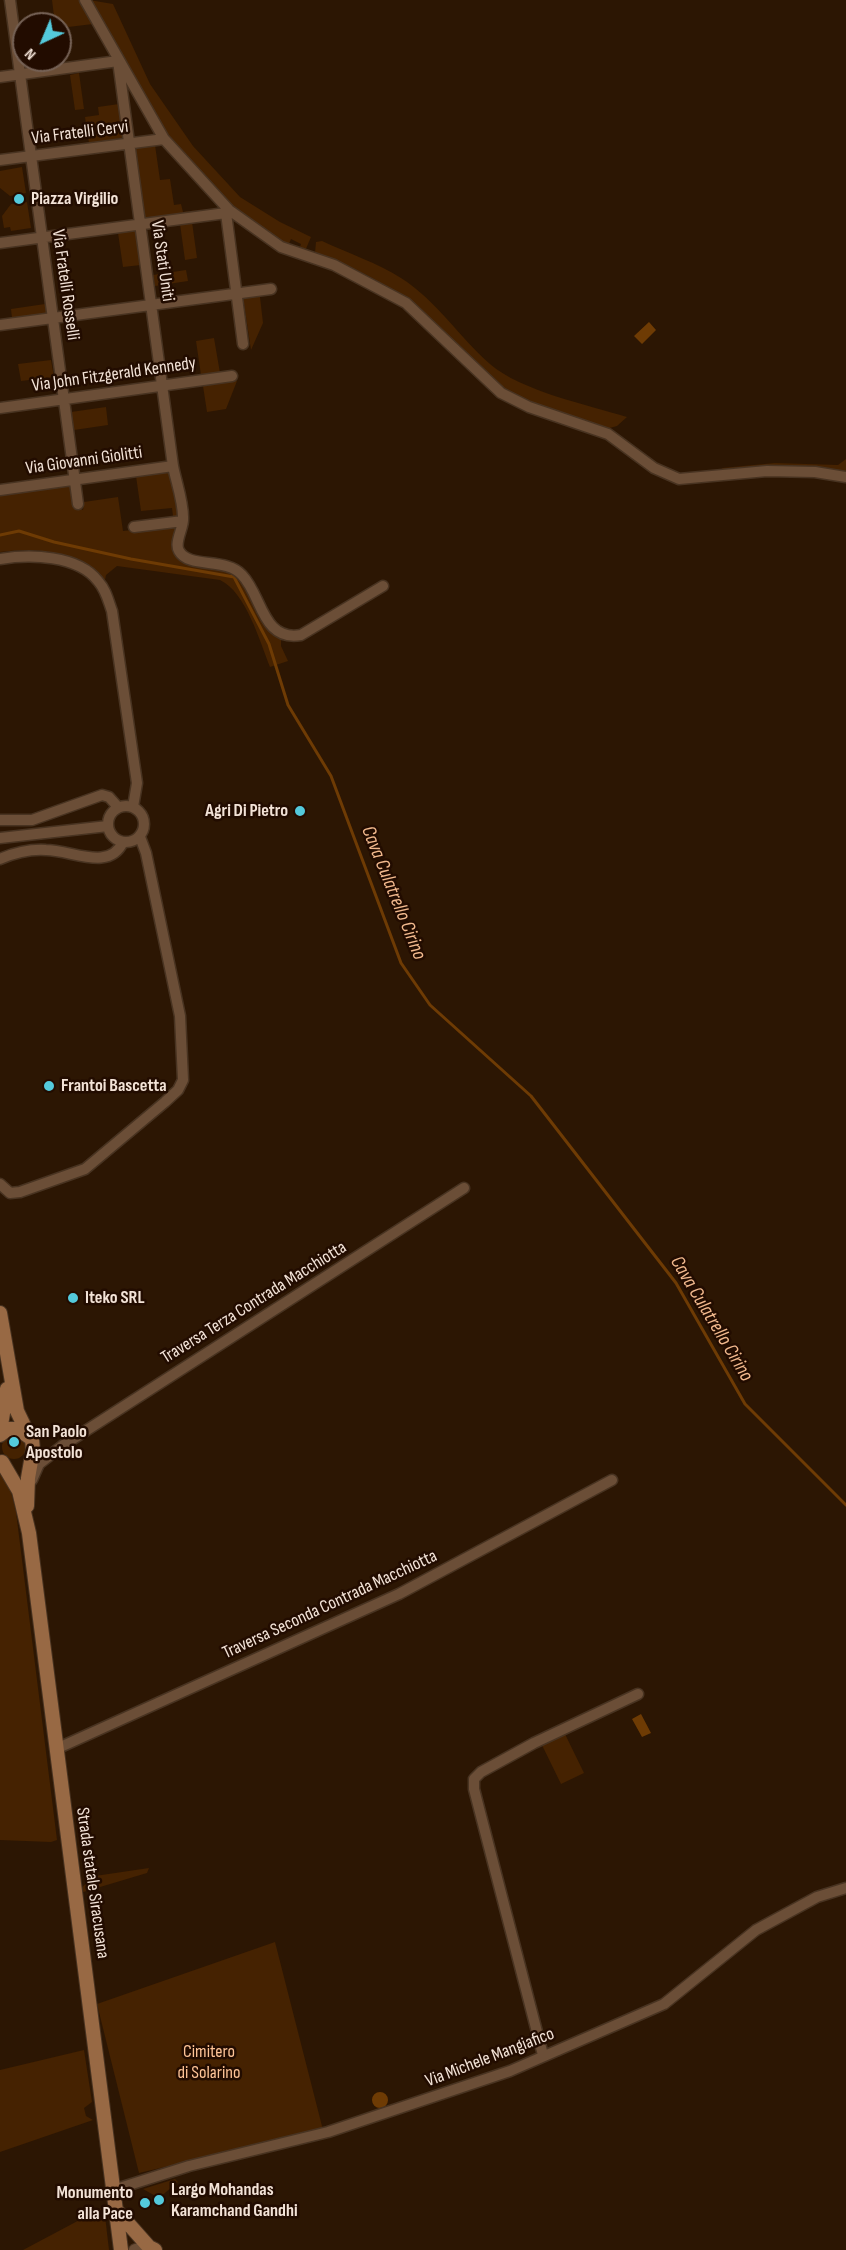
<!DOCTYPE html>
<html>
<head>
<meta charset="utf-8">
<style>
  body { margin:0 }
  #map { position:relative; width:846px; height:2250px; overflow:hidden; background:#2c1603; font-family:"Sofia Sans Condensed",sans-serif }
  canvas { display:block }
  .north { position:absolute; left:12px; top:12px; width:60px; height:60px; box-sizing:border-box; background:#220c00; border:2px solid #766256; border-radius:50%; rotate:224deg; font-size:16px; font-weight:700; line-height:24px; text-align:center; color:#f3e3d7 }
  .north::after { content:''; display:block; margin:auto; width:21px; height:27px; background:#54cadc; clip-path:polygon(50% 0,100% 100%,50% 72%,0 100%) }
</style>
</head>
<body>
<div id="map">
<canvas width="846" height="2250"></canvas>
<div class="north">N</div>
</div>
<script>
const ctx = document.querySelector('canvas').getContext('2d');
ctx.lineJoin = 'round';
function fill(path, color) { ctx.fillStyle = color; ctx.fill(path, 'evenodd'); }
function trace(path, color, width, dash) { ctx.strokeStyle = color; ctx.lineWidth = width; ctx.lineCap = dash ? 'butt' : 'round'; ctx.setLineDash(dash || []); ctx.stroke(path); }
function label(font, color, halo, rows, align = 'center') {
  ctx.font = font + ' "Sofia Sans Condensed",sans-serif'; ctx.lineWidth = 5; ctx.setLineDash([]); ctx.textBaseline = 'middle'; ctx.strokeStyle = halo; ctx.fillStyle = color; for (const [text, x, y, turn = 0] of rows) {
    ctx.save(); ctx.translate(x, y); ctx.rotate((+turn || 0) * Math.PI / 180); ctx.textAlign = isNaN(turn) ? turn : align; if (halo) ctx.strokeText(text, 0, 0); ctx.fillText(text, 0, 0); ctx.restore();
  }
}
fill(new Path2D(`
  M52,0h27l14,24 -33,4v-4h-5z
  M89,0l24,4 37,80 43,62 47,51 40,25 31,15 -6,14 -6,-1 2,-6 -10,-5 -3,7 -54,-36 -63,-72 -20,-25z
  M79,73l5,36 -9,1 -5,-35z
  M119,104l4,34 -34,5 -4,-26 14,-2 -1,-8z
  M155,145l5,35 10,-1 4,26 7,-1 2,8 22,-3 -60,10 -10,-71z
  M22,167l4,26 -16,3 -10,-8v-17z
  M27,202l4,26 -20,3 -1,-4 -6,1 -2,-12 9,-12z
  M192,222l5,36 -12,2 -5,-36z
  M137,229l4,36 -18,2 -5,-34z
  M322,241c26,12 55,22 79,37 35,22 59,60 89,86 31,27 98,41 137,53l-10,9 -11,3c-29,-10 -70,-19 -95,-35 -27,-16 -45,-42 -67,-63 -37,-35 -80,-62 -129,-78l1,-11z
  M186,270l2,11 -33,5 -2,-11z
  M243,297h17l3,26 -12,27z
  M45,304l2,9 -35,5 -1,-9z
  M214,338l6,35 -19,2 -5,-34z
  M51,360l3,17 -33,4 -3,-17z
  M237,381l-11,28 -19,3 -4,-26z
  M106,407l2,18 -34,5 -3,-18z
  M846,459v13l-123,-1 -1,-3 53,-5 63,2z
  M170,472l8,44h-5l-1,-8 -31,3 -5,-35z
  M71,484l2,19 10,7 1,-8 34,-5 5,34 56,-6 -5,24c20,7 56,13 68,31 14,20 18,45 39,59v7l7,15 -18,6c-10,-25 -24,-75 -50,-87l-103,-14 -11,9 -1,5c-35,-27 -60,-34 -105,-28v-60z
  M2 1447a12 12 0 1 1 24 0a12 12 0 1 1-24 0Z
  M0,1473l9,11 7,28 41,328 -6,2 -51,-2z
  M564,1732l20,41 -23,11 -20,-41z
  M149,1868l-2,5 -67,20v-4l15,-13z
  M275,1942l48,188 -184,43 -42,-169z
  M84,2050l8,52 -8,6 2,8 7,4 -93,32v-82z
  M175,2179l3,3 -19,16 -16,-9z
  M104,2207l5,43h-86z`), '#452201');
fill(new Path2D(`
  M649,322l7,8 -14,14 -8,-8z
  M641,1714l10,19 -9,4 -10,-18z
  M372 2100a8 8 0 1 1 16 0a8 8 0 1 1-16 0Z`), '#6e3b04');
trace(new Path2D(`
  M0,535l19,-4 35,11 77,17 103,18 35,67 19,61 43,71 70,187 29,42 101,91 145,187 69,121 101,101`), '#6e3b04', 3);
const minor = new Path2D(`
  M10,0l68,504
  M85,0l79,139 65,71 52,37 53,18 72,38 95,90 28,14 79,27 46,34 25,11 88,-8 48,1 31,5
  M0,77l118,-16 55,405c3,16 11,37 10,54 0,9 -9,23 -4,31 10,18 47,6 63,24 20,20 20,67 59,60l82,-49
  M0,160l164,-21
  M229,210l-3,3 17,131
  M0,243l226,-30
  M0,325l271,-36
  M0,408l232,-32
  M0,490l173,-24
  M134,527l49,-6
  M0,559c30,-5 78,-4 98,22 8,9 10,19 14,30l25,172 -4,24
  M108 824a18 18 0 1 1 36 0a18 18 0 1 1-36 0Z
  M0,820h32l70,-25 7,2 9,10
  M0,838l108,-12
  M0,859c14,-6 31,-10 46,-9 26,0 63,22 77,-8
  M0,1184l10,9 10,-1 65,-23 80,-67 13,-12 5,-10 -3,-64 -34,-163 -6,-16
  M32,1480l7,-16 23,-18 402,-258
  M56,1749l343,-155 213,-114
  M543,2055l-69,-266v-10l7,-7 53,-29 104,-49
  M113,2190l76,-24 139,-34 182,-61 154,-67 92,-74 61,-33 29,-9`);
const tertiary = new Path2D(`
  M135,2250l14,-3`);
const secondary = new Path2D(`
  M0,1313l17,98 11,23
  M0,1431l7,-42
  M0,1435l8,-6h10l14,10 1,11 -5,28 -1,28
  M2,1462l17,29 10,42 92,717
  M117,2211l32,36 6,3`);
trace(minor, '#483321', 13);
trace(tertiary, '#483321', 14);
trace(secondary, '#483321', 16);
trace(minor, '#6b4e37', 10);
trace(tertiary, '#6b4e37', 12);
trace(secondary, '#986944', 14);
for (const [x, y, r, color] of [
  [19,199,6,"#54cadc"],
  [300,811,6,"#54cadc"],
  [49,1086,6,"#54cadc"],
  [73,1298,6,"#54cadc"],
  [14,1442,6,"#54cadc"],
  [159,2200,6,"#54cadc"],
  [145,2203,6,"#54cadc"]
]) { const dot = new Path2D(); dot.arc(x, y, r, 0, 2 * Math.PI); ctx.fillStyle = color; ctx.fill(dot); trace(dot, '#220c00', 2); }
label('18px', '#f3e3d7', '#220c00', [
  ["Via Fratelli Cervi",80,133,-7],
  ["Via Stati Uniti",162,261,82],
  ["Via Fratelli Rosselli",65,285,82],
  ["Via John Fitzgerald Kennedy",114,375,-8],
  ["Via Giovanni Giolitti",84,461,-8],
  ["Traversa Terza Contrada Macchiotta",254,1303,-32],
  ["Traversa Seconda Contrada Macchiotta",330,1605,-25],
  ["Strada statale Siracusana",92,1883,82],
  ["Via Michele Mangiafico",490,2058,-21]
]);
label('bold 18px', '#f3e3d7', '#220c00', [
  ["Piazza Virgilio",31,199],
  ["Agri Di Pietro",288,811,"right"],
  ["Frantoi Bascetta",61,1086],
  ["Iteko SRL",85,1298],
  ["San Paolo",26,1432],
  ["Apostolo",26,1453],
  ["Largo Mohandas",171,2190],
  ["Karamchand Gandhi",171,2211],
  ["Monumento",133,2193,"right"],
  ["alla Pace",133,2214,"right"]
], 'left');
label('18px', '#fec497', '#220c00', [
  ["Cimitero",209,2052],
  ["di Solarino",209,2073]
]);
label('italic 20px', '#f2b98d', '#220c00', [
  ["Cava Culatrello Cirino",393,893,68],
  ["Cava Culatrello Cirino",711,1319,59]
]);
</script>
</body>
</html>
